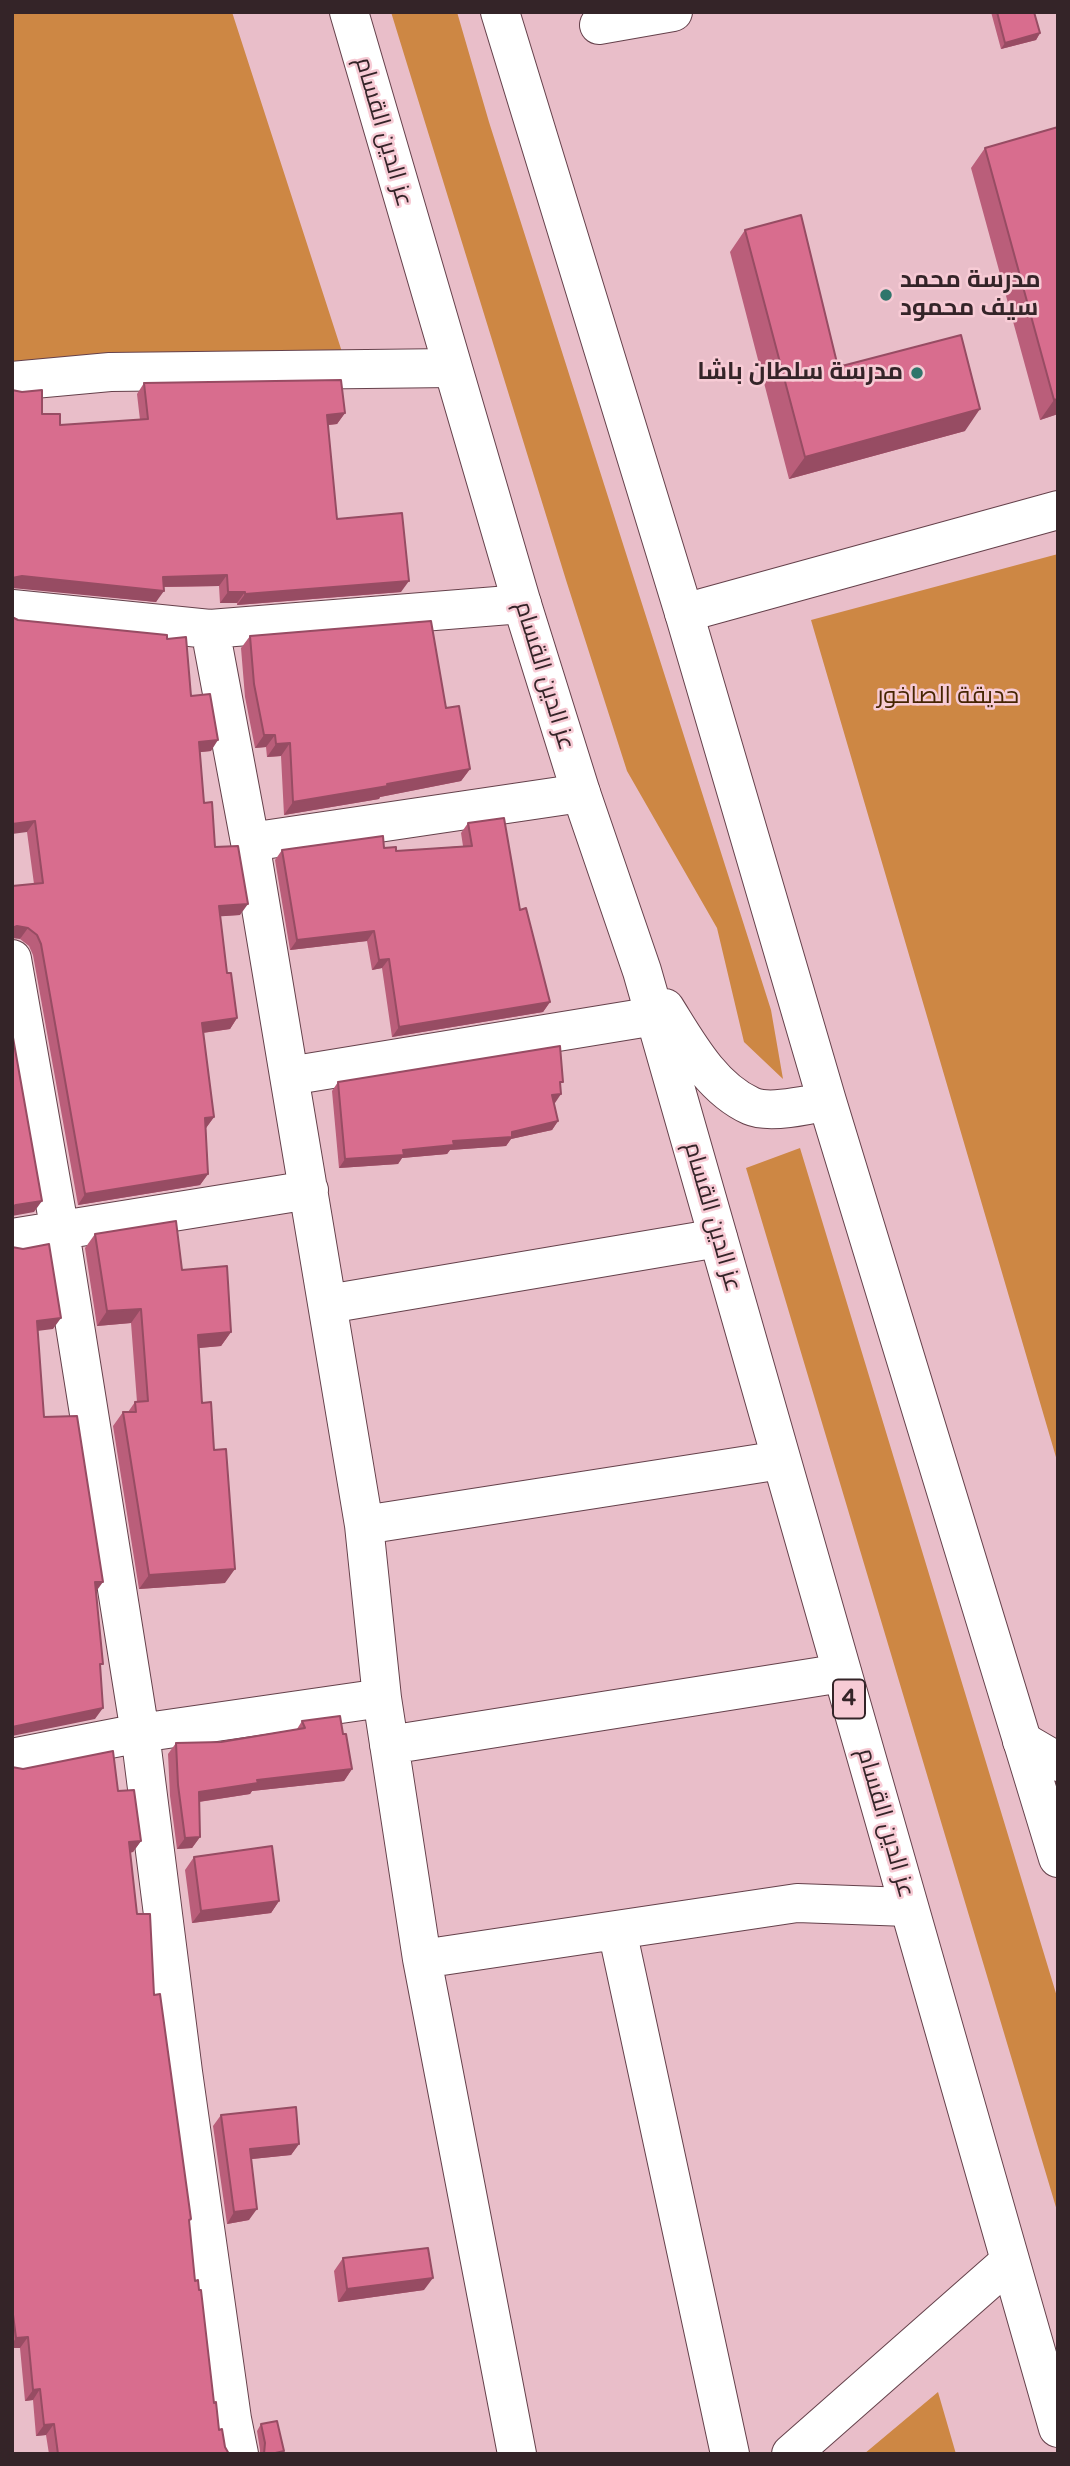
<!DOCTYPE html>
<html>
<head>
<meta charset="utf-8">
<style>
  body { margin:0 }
  #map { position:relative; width:1070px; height:2466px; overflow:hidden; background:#e9bec9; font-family:"Varela Round",sans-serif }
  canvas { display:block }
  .frame { position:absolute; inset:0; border:14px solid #342428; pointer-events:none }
</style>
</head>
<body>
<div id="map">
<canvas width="1070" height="2466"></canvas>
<div class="frame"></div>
</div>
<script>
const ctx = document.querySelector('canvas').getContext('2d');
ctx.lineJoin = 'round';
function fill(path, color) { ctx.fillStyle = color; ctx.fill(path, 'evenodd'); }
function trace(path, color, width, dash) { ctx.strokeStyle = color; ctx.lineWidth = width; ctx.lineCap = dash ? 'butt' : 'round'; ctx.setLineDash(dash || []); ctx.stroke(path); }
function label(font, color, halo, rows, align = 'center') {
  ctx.font = font + ' "Varela Round",Cairo,sans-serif'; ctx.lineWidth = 5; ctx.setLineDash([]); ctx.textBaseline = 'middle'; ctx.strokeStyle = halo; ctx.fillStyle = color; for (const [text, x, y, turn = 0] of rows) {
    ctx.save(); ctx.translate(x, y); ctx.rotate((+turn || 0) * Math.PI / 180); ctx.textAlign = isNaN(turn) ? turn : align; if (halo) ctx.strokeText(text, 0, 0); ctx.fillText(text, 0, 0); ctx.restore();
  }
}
fill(new Path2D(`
  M12,12h220l110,340 -330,28z
  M391,12h66l32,110 282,888 12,69 -39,-37 -27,-114 -90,-157 -61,-191z
  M1058,554v910l-247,-844z
  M800,1148l258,852v214l-312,-1046z
  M938,2392l18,62h-92z`), '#cd8744');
const street = new Path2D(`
  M599,25l74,-13
  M12,381l98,-9 342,-4
  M12,609l198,20 312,-25
  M684,613l374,-103
  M210,629l40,213 114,683 18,173 40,261 95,495
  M250,842l331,-49
  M12,959l48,273 80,501 43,339 49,347 7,35
  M289,1076l366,-60
  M12,1238l297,-48
  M328,1304l390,-66
  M364,1525l417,-65
  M1022,1741l36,21
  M389,1745l453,-72
  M12,1758l128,-25 242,-35
  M617,1930l113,524
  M422,1959l375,-56 111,4
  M791,2454l218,-192`);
const highway = new Path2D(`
  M349,12l173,592 59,189 61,178 416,1457
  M500,12l184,601 143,488 231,757
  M665,1008c22,35 46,80 86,98 18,8 58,-1 76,-5`);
trace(street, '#65414b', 40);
trace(highway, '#65414b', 40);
trace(street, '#fff', 38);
trace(highway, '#fff', 38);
fill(new Path2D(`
  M991,12h43l6,21 -4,7 -35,9z
  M985,148l73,266 -18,6 -69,-252z
  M745,230l93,137 127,64 -176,48 -59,-227z
  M144,383l201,30 -8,11 -9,1 9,94 64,73 -164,13v-2h-17l-1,-17 -55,1 -8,15 -142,-15 28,-173 18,11 80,-5 -3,-26z
  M18,620l149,19 24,57 20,55 -11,1 4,51 11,44 25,68 -20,1 7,57 10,45 -7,11 -27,4 11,84 -8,11 2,46 -8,11 -122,20 -45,-250 -4,-9 -9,-7 14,-55 -7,-52z
  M250,636l196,72 24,61 -9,12 -81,16 -1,2 -95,16 -3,-59 -14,1 -1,-10 -11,1 -10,-51 -4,-49z
  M468,823l52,87 30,92 -7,10 -151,25 -10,-69 -10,2 -5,-29 -77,9 -15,-90 7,-10 102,-2 12,3 67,-5 -2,-13z
  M338,1082l223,4 -7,17 4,18 -6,9 -41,9 -5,7 -56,4 -3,4 -45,4 -4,6 -59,4 -7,-77z
  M95,1234l87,36 49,62 -10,14 -22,2 3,55 23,180 -86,6 -26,-163 10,-14h5l7,-10h2l-6,-79 -34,3 -12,-78z
  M302,1721l50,48 -8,12 -92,10 -2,3 -51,8 1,35 -8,11 -15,1 -7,-53 -2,-42 8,-11 45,-1 76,-13z
  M12,1767l106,24 23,50 -8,11 -3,1 7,61 17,81 37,224 -2,3 6,59 19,122 5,27 6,17 4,7h-180l-3,-19 -10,1 -3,-36 -8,1 -5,-53h-8z
  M194,1857l85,44 -8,12 -79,10 -7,-53z
  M221,2115l78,29 -8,11 -39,4 -3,61 -22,4 -14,-98z
  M343,2258l81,32 -86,12 -4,-31z
  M261,2424l23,27 -2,3h-22v-4l-3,-19z`), '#ba5e7a');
fill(new Path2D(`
  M1040,33l-4,7 -35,9 4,-6z
  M1058,399v15l-18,6 14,-20z
  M980,409l-15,22 -176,48 16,-22z
  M345,413l-8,11 -18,2 8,-11z
  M227,575l-8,11 -64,1 8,-10z
  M22,576l142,15 -8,11 -144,-14v-10z
  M409,581l-8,11 -164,13 8,-11z
  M228,592h17l-8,11h-17z
  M264,735h11l-9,12 -11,1z
  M218,740l-7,11 -19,2 7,-11z
  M290,743l-9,13 -14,1 9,-13z
  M470,769l-9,12 -81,16 -1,2 -95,16 9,-13z
  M35,821l-8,11 -15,2v-10z
  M248,904l-8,11 -29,2 8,-11z
  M17,926l11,2 -8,11 -8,-1v-10z
  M374,931l-7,10 -77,9 7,-10z
  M389,959l-7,9 -10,2 7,-10z
  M550,1002l-7,10 -151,25 7,-10z
  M237,1018l-7,11 -36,5 8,-11z
  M561,1094l-6,9h-9l6,-8z
  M214,1117l-8,11 -1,-10z
  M558,1121l-6,9 -41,9 -5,7 -56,4 -3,4 -45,4 -4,6 -59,4 6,-9 167,-27z
  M208,1174l-8,11 -122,20 7,-11z
  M42,1201l-8,11 -22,4v-9l4,-2z
  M141,1309l-10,14 -34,3 10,-15z
  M61,1318l-8,11 -24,3 8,-11z
  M231,1332l-10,14 -33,3 10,-14z
  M235,1569l-10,14 -86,6 10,-14z
  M95,1582h8l-8,11z
  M103,1708l-8,11 -83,17v-9l3,-1z
  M352,1769l-8,12 -92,10 -2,3 -59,9 8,-11 58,-12z
  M200,1837l-8,11 -15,1 8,-11z
  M141,1841l-8,11 -12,1 8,-11z
  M279,1901l-8,12 -79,10 9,-12z
  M299,2144l-8,11 -49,5 8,-11z
  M257,2209l-8,11 -22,4 7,-12z
  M433,2278l-9,12 -86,12 9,-13z
  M28,2337l-8,11h-8v-4l4,-6z
  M40,2389l-7,11 -8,1 8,-11z
  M54,2424l-8,11 -10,1 8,-11z`), '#974c63');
const building = new Path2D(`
  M997,12h37l6,21 -35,10z
  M1058,127v272l-4,1 -69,-252z
  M801,215l37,152 123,-32 19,74 -175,48 -60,-227z
  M341,380l4,33 -18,2 10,104 65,-6 7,68 -164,13v-2h-17l-1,-17 -64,2 1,14 -142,-15 -10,2v-188l10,2 20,-2v24h18v11l88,-6 -4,-36z
  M12,617l6,3 149,15v4l19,-2 5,59 19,-2 8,46 -19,2 5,61 8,-1 3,45 23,-1 10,58 -29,2 8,67h4l6,45 -35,5 12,94 -9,1 3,56 -123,20 -44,-250 -4,-9 -9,-7 -11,-2 -5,2v-42l31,-3 -8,-62 -23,3z
  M431,621l15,87 13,-2 11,63 -83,15 1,2 -95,16 -3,-59 -14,1 -1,-9h-11l-10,-51 -4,-48z
  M504,818l16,92 6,-2 24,94 -151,25 -10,-68 -10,1 -5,-29 -77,9 -15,-90 101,-14 1,12 12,-1v4l76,-5 -4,-23z
  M12,1032l30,169 -26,4 -4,2z
  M560,1046l3,36h-3l1,12 -9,1 6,26 -46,11v5l-59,4 1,4 -51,5 1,5 -59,4 -7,-77z
  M176,1221l6,49 45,-4 4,66 -33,3 4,68 9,-1 3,48 12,-1 9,120 -86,6 -26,-163h13l-1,-10 13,-1 -7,-92 -34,2 -12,-77z
  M49,1244l12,74 -24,3 7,96 33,-1 26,166h-8l8,82h-3l3,44 -91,19v-480l11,2z
  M340,1716l3,18h3l6,35 -95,11 1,3 -59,9 1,45 -15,1 -7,-53 -2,-42 45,-1 84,-14 -3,-7z
  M113,1751l5,40 16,-1 7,51 -12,1 8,72h13l4,81 6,-1 31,225 -2,1 6,61 3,-1 1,10h2l13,113 2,-1 3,28 3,-1 3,18 4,7h-171l-4,-30 -10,1 -4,-36 -7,1 -5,-53 -12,1 -4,-31v-540l11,2z
  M272,1846l7,55 -78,10 -7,-54z
  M296,2107l3,37 -49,5 7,60 -23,3 -13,-97z
  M428,2248l5,30 -86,11 -4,-31z
  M277,2421l7,30 -13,3h-7l1,-11 -4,-19z`);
fill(building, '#d86d8e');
trace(building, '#974c63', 2);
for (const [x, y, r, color] of [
  [886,295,7,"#2f756b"],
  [917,373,7,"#2f756b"]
]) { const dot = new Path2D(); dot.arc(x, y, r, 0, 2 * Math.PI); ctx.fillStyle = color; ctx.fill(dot); trace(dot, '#f7cbd5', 2.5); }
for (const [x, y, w] of [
  [849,1699,32]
]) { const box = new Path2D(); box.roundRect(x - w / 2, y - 19.5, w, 39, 5); ctx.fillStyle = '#f7cbd5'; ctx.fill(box); trace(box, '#342428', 2); }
label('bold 23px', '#342428', null, [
  ["4",849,1699]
]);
label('24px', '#342428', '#f7cbd5', [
  ["عز الدين القسام",383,132,74],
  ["عز الدين القسام",544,676,73],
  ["عز الدين القسام",712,1217,74],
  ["عز الدين القسام",885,1823,74]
]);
label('bold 24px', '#342428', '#f7cbd5', [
  ["مدرسة محمد",900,281],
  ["سيف محمود",900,309],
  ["مدرسة سلطان باشا",903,373,"right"]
], 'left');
label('24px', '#452502', '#f7cbd5', [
  ["حديقة الصاخور",948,697]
]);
</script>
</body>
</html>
